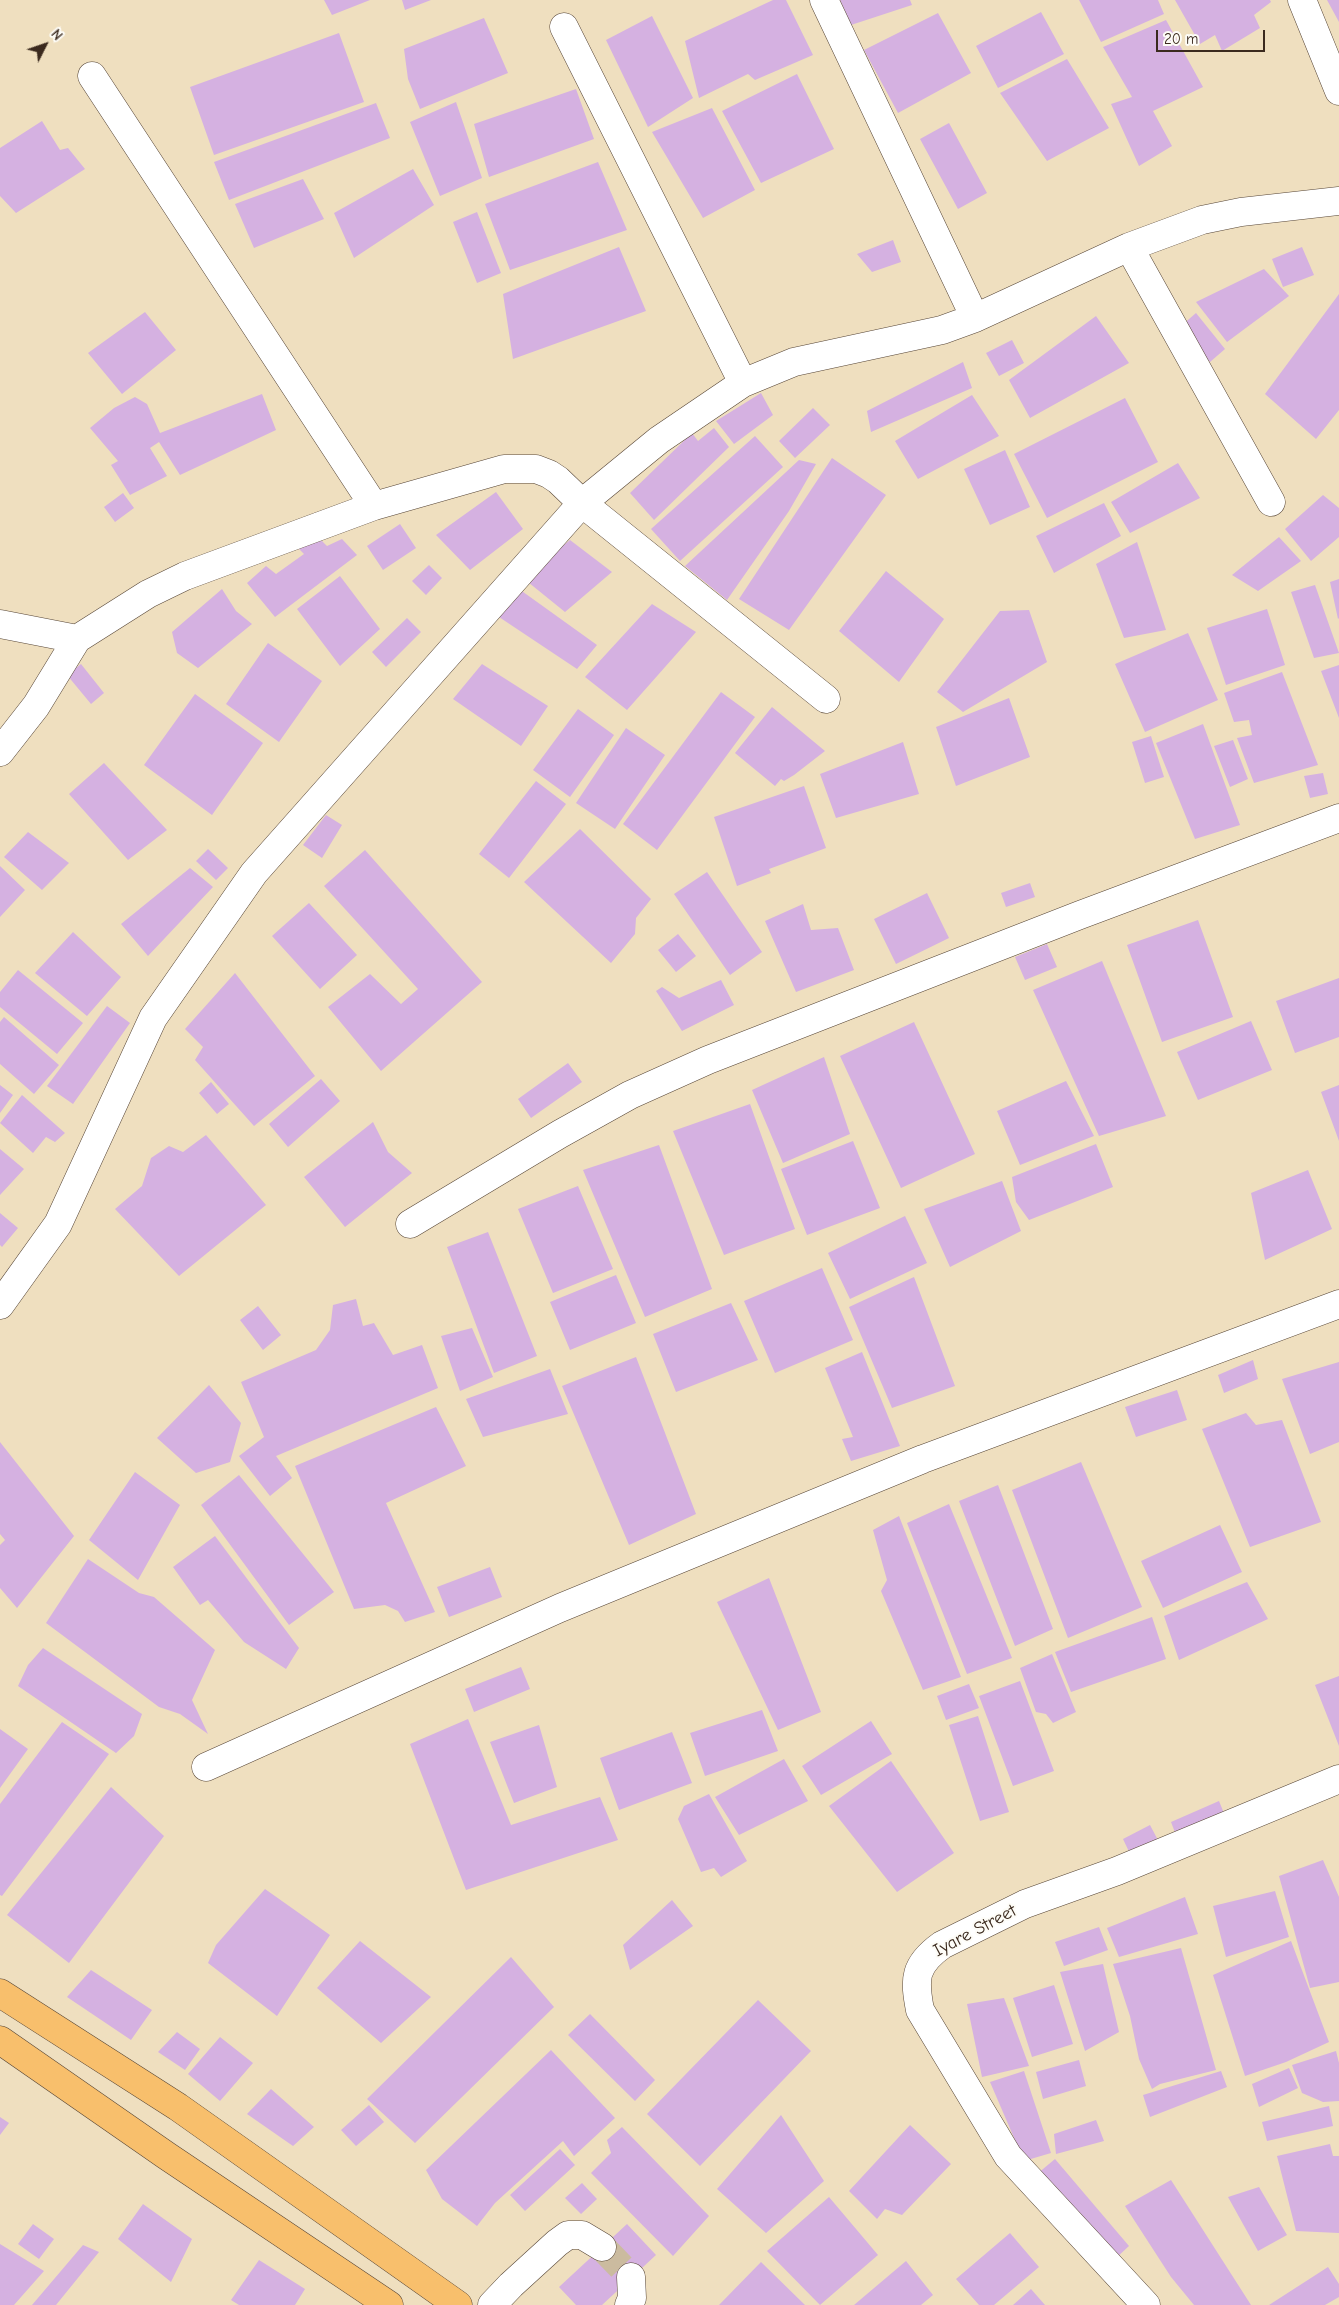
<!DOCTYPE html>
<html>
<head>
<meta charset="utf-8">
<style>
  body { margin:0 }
  #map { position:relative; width:1339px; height:2305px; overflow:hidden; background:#efdfbf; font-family:"Comic Neue",sans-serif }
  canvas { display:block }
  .north { position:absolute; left:20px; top:20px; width:50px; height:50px; -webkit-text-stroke:4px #fdfcf7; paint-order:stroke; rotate:49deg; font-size:14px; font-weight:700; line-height:20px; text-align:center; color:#3b2a1e }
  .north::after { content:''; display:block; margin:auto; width:18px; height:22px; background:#3b2a1e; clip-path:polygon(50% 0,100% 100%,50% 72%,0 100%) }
  .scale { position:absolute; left:1156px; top:30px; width:109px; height:22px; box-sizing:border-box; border:2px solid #3b2a1e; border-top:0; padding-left:6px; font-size:15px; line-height:18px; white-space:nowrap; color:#3b2a1e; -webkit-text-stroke:4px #fdfcf7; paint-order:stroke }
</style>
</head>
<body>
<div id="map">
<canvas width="1339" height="2305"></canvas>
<div class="north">N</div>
<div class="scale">20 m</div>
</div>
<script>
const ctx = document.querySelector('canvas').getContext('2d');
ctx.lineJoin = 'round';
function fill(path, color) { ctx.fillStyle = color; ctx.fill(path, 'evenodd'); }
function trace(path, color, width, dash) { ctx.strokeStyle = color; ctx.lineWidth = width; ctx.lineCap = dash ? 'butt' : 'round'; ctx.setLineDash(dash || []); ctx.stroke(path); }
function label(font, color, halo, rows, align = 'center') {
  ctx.font = font + ' "Comic Neue",sans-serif'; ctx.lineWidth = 4; ctx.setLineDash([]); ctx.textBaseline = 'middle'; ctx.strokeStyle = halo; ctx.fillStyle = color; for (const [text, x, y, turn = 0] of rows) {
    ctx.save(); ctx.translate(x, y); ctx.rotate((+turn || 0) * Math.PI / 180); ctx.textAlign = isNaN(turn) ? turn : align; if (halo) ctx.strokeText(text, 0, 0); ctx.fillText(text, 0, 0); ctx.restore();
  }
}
fill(new Path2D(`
  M324,0h46l-38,15z
  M402,0h29l-26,10z
  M773,0h13l27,55 -58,25 -7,-6 -49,24 -14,-57z
  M840,0h70l2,5 -61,20z
  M1079,0h79l6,14 -63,28z
  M1175,0h95l1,2 -17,13 6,13 -38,23 -7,-16 -15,9z
  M1327,0h12v22z
  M1041,12l23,42 -66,34 -22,-42z
  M938,13l33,60 -73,40 -34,-63z
  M652,16l41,82 -45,29 -42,-87z
  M484,18l24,55 -88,36 -12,-30 -4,-30z
  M1166,20l37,67 -50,24 19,35 -33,20 -28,-62 21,-7 -29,-50z
  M339,33l25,69 -150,53 -24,-68z
  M1067,59l42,69 -62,33 -47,-68z
  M797,74l37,75 -73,34 -39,-72z
  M576,89l18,50 -105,38 -15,-53z
  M456,102l26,76 -42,18 -30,-74z
  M376,103l14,35 -161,62 -15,-38z
  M712,108l43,82 -52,28 -51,-86z
  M42,121l18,29 8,-2 17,21 -69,44 -16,-17v-48z
  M949,123l38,70 -29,16 -38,-70z
  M598,162l29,68 -117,40 -25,-66z
  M413,169l21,36 -80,53 -20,-45z
  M303,179l21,40 -70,29 -19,-44z
  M477,212l24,61 -24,10 -24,-61z
  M893,240l8,22 -29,10 -15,-18z
  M619,247l27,64 -133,48 -10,-65z
  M1302,247l12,28 -31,12 -11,-28z
  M1264,269l25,27 -62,46 -31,-40z
  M1339,294v116l-23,29 -51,-45z
  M145,312l31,38 -54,44 -34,-41z
  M1196,313l29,36 -15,13 -29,-36z
  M1096,316l33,47 -99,55 -21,-38z
  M1012,340l12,23 -25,13 -13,-23z
  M963,362l9,26 -101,44 -4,-21z
  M761,393l12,22 -39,29 -18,-23z
  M262,394l14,36 -96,45 -21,-33 -9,6 17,28 -37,19 -19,-30 7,-4 -28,-33 24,-20 21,-11 12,7 13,29z
  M972,395l27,41 -81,43 -23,-38z
  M1125,398l33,64 -111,56 -33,-64z
  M813,408l17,17 -35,33 -16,-17z
  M714,428l15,19 -75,73 -24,-27 62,-60 6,8z
  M755,436l28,31 -103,94 -29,-32z
  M1005,450l25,57 -40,18 -26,-56z
  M832,458l54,37 -97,135 -50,-31z
  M799,460l17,4 -27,47 -62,89 -42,-34z
  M1178,463l22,35 -70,35 -19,-31z
  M496,492l27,37 -53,41 -34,-35z
  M123,493l11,15 -19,14 -11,-15z
  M1323,495l16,13v29l-28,24 -26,-32z
  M1104,503l17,33 -67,37 -18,-37z
  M400,524l16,24 -33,22 -16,-24z
  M315,534l12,12 15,-7 15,16 -82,62 -28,-34 19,-17 10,8 28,-20 -8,-8z
  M1279,537l22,24 -43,30 -26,-16z
  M570,540l42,32 -47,40 -42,-34z
  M1137,542l29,88 -42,8 -28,-74z
  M429,565l13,13 -16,17 -14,-14z
  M886,571l58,48 -45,63 -60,-51z
  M340,576l40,53 -40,37 -43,-57z
  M1339,579v39l-1,1 -8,-37z
  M1315,585l24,68 -25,5 -23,-66z
  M222,589l14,22 16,13 -54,44 -21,-15 -5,-21z
  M519,589l78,56 -20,24 -84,-56z
  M652,604l44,28 -69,78 -42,-33z
  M1267,609l18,56 -59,20 -19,-57z
  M1029,610l18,52 -84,50 -26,-20 63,-81z
  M407,618l14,14 -35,35 -14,-15z
  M1188,633l30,67 -73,32 -30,-68z
  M268,643l54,38 -43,61 -53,-38z
  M81,664l23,29 -13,11 -24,-29z
  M482,664l66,42 -27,40 -68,-47z
  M1339,665v53l-18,-47z
  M1282,672l36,93 -64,18 -17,-45 15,-3 -3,-15 -15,2 -10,-29z
  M721,692l34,25 -98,133 -34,-26z
  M195,694l68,49 -51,72 -68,-50z
  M1009,698l21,59 -74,29 -20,-59z
  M772,707l53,44 -31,24 -10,6 -3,-2 -6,7 -40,-33z
  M578,709l36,26 -44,62 -37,-27z
  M1203,724l37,101 -45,14 -39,-96z
  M626,728l39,27 -50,74 -39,-26z
  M1151,736l13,41 -19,6 -13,-41z
  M1233,740l15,39 -18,8 -16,-41z
  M903,742l16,52 -83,24 -16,-44z
  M104,763l63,67 -39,30 -59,-66z
  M1323,773l5,21 -18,4 -6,-22z
  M536,781l30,23 -57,74 -30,-24z
  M804,786l22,62 -57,21 2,4 -34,13 -23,-69z
  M326,815l16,10 -20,33 -19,-13z
  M580,829l71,70 -15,19 -1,16 -24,29 -87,-81z
  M28,832l41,31 -27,27 -38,-33z
  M208,849l20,19 -12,12 -20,-19z
  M365,850l117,132 -101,89 -53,-64 42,-33 31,30 17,-15 -94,-103z
  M0,866l25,24 -25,27z
  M190,868l23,19 -65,69 -27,-32z
  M707,872l55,80 -32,23 -56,-81z
  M1030,883l5,14 -29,10 -5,-14z
  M927,893l22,45 -53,26 -22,-45z
  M309,903l48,52 -37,34 -48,-53z
  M803,904l8,26 27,-2 16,42 -58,22 -31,-71z
  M1198,920l35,97 -71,25 -35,-97z
  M73,932l48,45 -34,39 -52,-43z
  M678,934l18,22 -20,16 -18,-22z
  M1047,944l10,23 -32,13 -10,-23z
  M1102,961l64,155 -67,20 -66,-146z
  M18,970l65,53 -26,31 -57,-47v-15z
  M235,973l80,103 -61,50 -59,-66 8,-13 -18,-18z
  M1339,978v59l-44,16 -19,-52z
  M721,980l13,25 -52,26 -26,-40 6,-4 17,11z
  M107,1006l23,17 -57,81 -26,-18z
  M4,1017l55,48 -25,29 -34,-30v-42z
  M1251,1021l21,49 -74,30 -21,-48z
  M914,1022l61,132 -74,34 -61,-132z
  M824,1057l26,77 -67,29 -31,-73z
  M568,1063l14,19 -51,36 -13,-19z
  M321,1079l19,22 -52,46 -19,-23z
  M1066,1081l28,55 -74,29 -23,-54z
  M211,1082l18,22 -12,10 -18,-21z
  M0,1085l13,10 -13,18z
  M1339,1085v56l-18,-49z
  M22,1095l43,38 -10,9 -9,-5 -13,16 -33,-30z
  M750,1104l45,125 -71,26 -51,-124z
  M373,1122l15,30 24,21 -67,54 -41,-50z
  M206,1135l60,70 -87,71 -64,-67 27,-23 9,-28 18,-12 14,6z
  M853,1141l27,67 -73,27 -26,-66z
  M1096,1144l17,43 -84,33 -13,-18 -4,-25z
  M659,1145l53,144 -67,28 -62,-147z
  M0,1149l24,20 -24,26z
  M1308,1170l24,59 -67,31 -14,-67z
  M1002,1181l19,50 -71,36 -26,-58z
  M578,1186l35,83 -60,24 -35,-84z
  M0,1213l18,15 -16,19 -2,-2z
  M905,1216l22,47 -77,36 -22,-46z
  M488,1232l49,124 -43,17 -47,-126z
  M822,1268l31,72 -78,33 -31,-72z
  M616,1275l20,48 -66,27 -20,-48z
  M914,1277l41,109 -63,22 -43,-101z
  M356,1299l7,27 11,-3 19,32 29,-10 16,43 -162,68 16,22 -22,18 -31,-40 25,-19 -23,-55 75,-32 14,-20 3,-25z
  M731,1303l27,57 -82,32 -23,-58z
  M258,1306l23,29 -18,15 -23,-30z
  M472,1328l21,49 -33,14 -19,-55z
  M862,1352l38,94 -49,15 -9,-22 11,-2 -28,-69z
  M636,1357l60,157 -67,31 -67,-159z
  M1253,1360l5,19 -34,14 -6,-18z
  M1339,1362v80l-29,12 -28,-75z
  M550,1369l18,45 -85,23 -17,-38z
  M209,1385l32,38 -11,39 -34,11 -39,-35z
  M1177,1390l10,30 -51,17 -11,-30z
  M436,1407l30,59 -80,37 49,109 -30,10 -7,-11 -13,-6 -31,4 -59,-143z
  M1246,1413l10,12 26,-5 39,102 -71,25 -48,-118z
  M0,1442l74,94 -57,72 -17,-20v-43l5,-5 -5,-6z
  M1081,1462l61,145 -74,31 -56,-148z
  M135,1472l45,33 -42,75 -49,-40z
  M239,1475l95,117 -45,33 -88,-120z
  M998,1485l55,144 -38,17 -56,-145z
  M949,1504l63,154 -45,16 -60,-151z
  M899,1516l62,161 -38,13 -42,-99 6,-11 -14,-50z
  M1220,1525l22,47 -79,36 -22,-47z
  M215,1536l84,112 -13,21 -42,-27 -36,-42 -8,5 -27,-38z
  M88,1559l51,34 15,4 61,53 -23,50 16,34 -28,-20 -21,-7 -113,-84z
  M490,1567l12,30 -53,20 -12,-30z
  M769,1578l52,134 -43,18 -61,-128z
  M1247,1582l21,37 -89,41 -15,-44z
  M1152,1617l14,42 -95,33 -16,-40z
  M43,1648l99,66 -8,22 -18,17 -98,-67 10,-21z
  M1052,1654l24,58 -23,11 -7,-9 -10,-2 -16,-44z
  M521,1667l9,22 -56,23 -9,-23z
  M1339,1676v70l-24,-61z
  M1020,1681l34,90 -41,15 -34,-90z
  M969,1684l10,24 -33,12 -9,-24z
  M762,1710l16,41 -73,25 -15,-43z
  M978,1716l31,96 -29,9 -31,-96z
  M468,1719l43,106 89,-28 18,43 -152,50 -56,-146z
  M871,1721l21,33 -71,41 -19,-29z
  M62,1722l47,32 -107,142 -2,-1v-91z
  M539,1725l18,62 -43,16 -24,-61z
  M0,1729l28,20 -28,39z
  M672,1732l20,51 -73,27 -19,-52z
  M784,1759l24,42 -69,34 -24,-38z
  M891,1761l63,92 -57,39 -68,-86z
  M111,1787l53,49 -95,127 -62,-48z
  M709,1794l38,67 -26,16 -7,-9 -13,4 -23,-53 6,-13z
  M1219,1801l9,22 -49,20 -8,-21z
  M1150,1825l10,19 -28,14 -9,-19z
  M1323,1860l16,37v85l-29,6 -31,-112z
  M265,1889l65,46 -53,81 -69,-53 8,-18z
  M1275,1891l14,46 -63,20 -13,-51z
  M1185,1897l13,37 -79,23 -12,-29z
  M672,1900l21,26 -63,44 -7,-25z
  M1099,1927l9,23 -44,16 -9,-24z
  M360,1941l71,56 -50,46 -64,-55z
  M1291,1941l38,101 -43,20 -41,14 -32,-101z
  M1181,1948l35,122 -56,14 -8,5 -13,-30 -9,-43 -17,-52z
  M511,1957l43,50 -139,136 -48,-44z
  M1103,1964l16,68 -34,19 -25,-79z
  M91,1970l61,40 -21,30 -64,-43z
  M1054,1985l19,59 -41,13 -19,-59z
  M1004,1998l25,68 -47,11 -15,-73z
  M758,2000l53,51 -111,115 -53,-52z
  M590,2014l65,66 -20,21 -67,-66z
  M177,2032l23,17 -15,21 -27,-18z
  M220,2037l33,26 -33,38 -32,-27z
  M551,2050l64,68 -41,38 -11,-15 -68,62 -18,23 -35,-27 -16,-29z
  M1336,2051l3,12v38l-16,1 -21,-9 -10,-28z
  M1079,2060l7,26 -43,13 -7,-27z
  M1289,2068l9,20 -39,19 -7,-23z
  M1024,2071l27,82 -27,8 -34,-79z
  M1221,2071l6,16 -77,30 -7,-22z
  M271,2089l43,38 -21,19 -46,-32z
  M369,2105l15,17 -28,24 -15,-16z
  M1329,2106l4,20 -66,15 -5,-19z
  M781,2115l43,66 -58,52 -49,-44z
  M0,2117l9,6 -9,12z
  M1096,2120l8,21 -48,13 -2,-20z
  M910,2125l41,39 -49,51 -17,-6 -8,10 -28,-28z
  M622,2127l87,89 -36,40 -82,-83 20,-20 -4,-13z
  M1330,2144l3,12h6v77l-43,-2 -19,-75z
  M560,2149l15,16 -50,46 -15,-16z
  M1055,2159l74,87 -14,13 -78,-85z
  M1171,2180l80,125h-57l-23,-28 -46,-71z
  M582,2183l15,16 -16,15 -16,-16z
  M1259,2187l28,48 -29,16 -30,-54z
  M829,2197l49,58 -58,50 -53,-54z
  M143,2204l49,35 -21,43 -53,-43z
  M33,2224l21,15 -15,20 -21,-15z
  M627,2224l29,31 -54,50h-26l-17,-18z
  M1010,2233l29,34 -45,38h-15l-23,-26z
  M0,2244l44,27 -30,34h-14z
  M83,2245l16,7 -43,53h-24z
  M259,2260l46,29 -10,16h-56l-8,-5z
  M906,2261l27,34 -12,10h-67z
  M761,2262l44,43h-86z
  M1328,2267l11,17v13l-14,8h-56z
  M1031,2289l14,16h-32z`), '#d5b1e1');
trace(new Path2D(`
  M602,2247l29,30`), '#cbbb9f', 28, [28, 14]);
const minor = new Path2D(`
  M824,0l151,318
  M1302,0l37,91
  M564,27l179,356
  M92,76l282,430
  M1129,247l142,255
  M0,624l77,15
  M0,752l36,-46 41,-67 71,-45 37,-18 189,-70 130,-37h32l13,5 9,6 24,23 244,196
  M410,1224l150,-90 70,-39 78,-35 372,-145 259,-97
  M0,1305l58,-81 95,-206 101,-145 328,-370 77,-63 84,-57 51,-21 148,-32 33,-12 154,-71 73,-27 39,-8 98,-11
  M206,1767l354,-159 363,-149 416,-155
  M492,2305l19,-20 46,-42 11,-8h14l20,12
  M629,2305l3,-7 -1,-21
  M1146,2305l-138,-149 -88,-146c-6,-31 -6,-45 22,-65l83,-41 92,-33 222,-92`);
const major = new Path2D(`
  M0,1993l178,114 280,198
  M0,2040l167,116 222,149`);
trace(minor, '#564536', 29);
trace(major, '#564536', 29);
trace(minor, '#fff', 28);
trace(major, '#f8bf6c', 28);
label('18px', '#3b2a1e', '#fdfcf7', [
  ["Iyare Street",975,1931,-28]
]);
</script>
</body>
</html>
